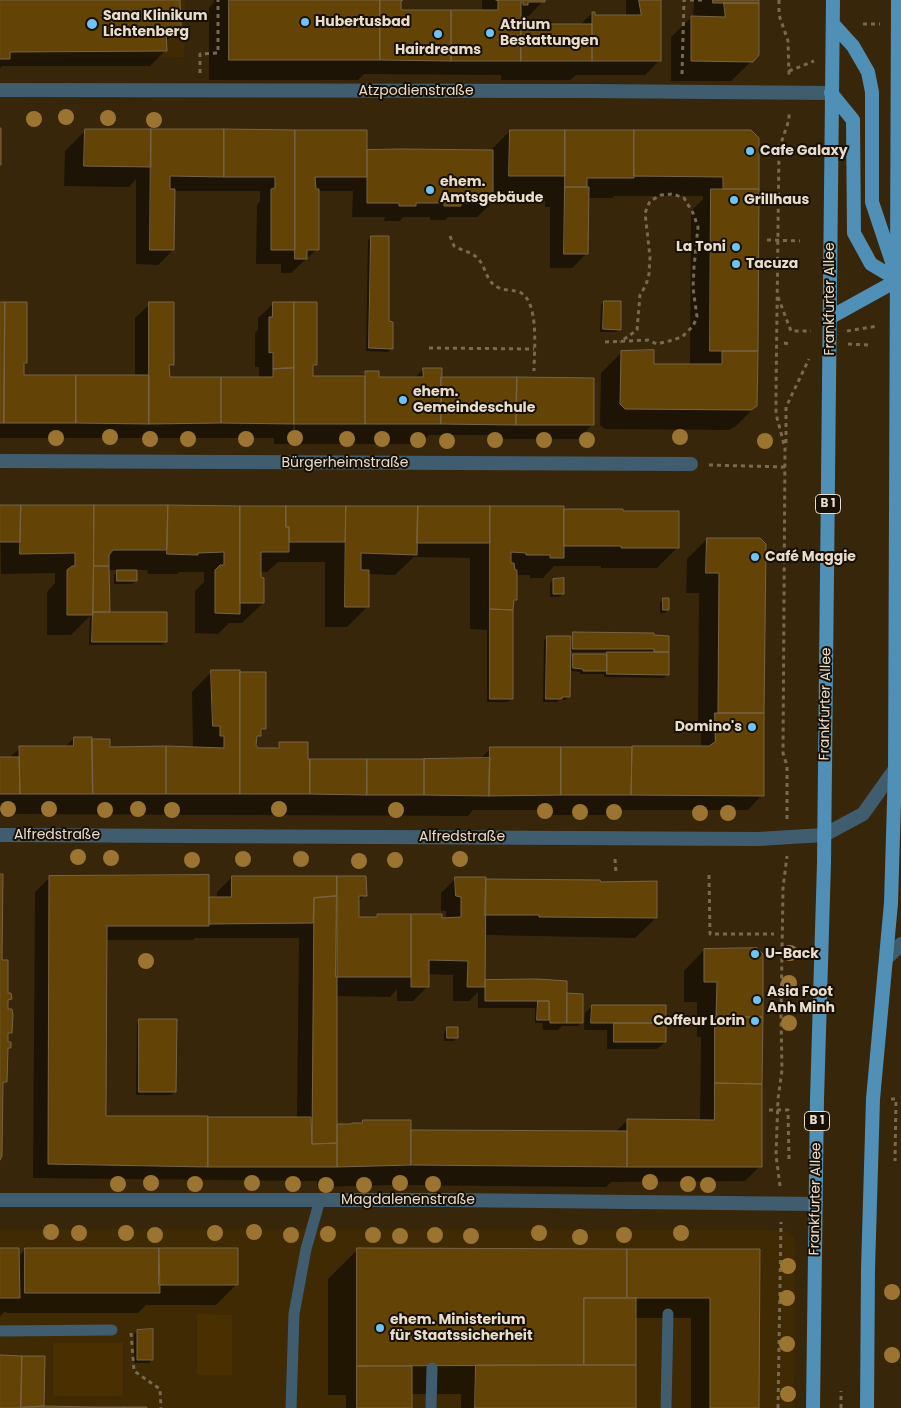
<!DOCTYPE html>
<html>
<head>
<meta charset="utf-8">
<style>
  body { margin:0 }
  canvas { display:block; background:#372609 }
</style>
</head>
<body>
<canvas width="901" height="1408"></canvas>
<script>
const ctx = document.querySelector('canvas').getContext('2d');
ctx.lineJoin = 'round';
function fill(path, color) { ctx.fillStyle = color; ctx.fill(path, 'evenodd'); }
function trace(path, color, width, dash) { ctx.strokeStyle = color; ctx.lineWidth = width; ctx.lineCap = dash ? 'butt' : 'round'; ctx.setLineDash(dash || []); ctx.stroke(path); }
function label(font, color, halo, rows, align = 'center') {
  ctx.font = font + ' Poppins,sans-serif'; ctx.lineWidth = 4; ctx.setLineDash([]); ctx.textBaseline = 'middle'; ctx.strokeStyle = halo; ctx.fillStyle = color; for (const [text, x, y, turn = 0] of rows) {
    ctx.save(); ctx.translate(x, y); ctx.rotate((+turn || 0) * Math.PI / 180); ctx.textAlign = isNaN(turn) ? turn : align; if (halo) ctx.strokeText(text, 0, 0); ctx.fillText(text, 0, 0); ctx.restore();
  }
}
fill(new Path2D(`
  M0,0h185l-1,57 -184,3z
  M0,1229l781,1 7,2 6,5 1,8 -1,163h-794z`), '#3f2a04');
fill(new Path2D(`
  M197,1314l35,1v60h-35z
  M53,1343h70v53h-70z`), '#4a3000');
fill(new Path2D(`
  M0,0h179l1,28 -15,14v9l-15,15h-148l-2,2z
  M214,0h188l-2,2v9l82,1v-12h62l-15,16h-9v9h60l12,-12 2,3h32v-16h34v60l-15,15h-69l-6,5h-69v-5l-137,-1 -6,6h-149v-72l5,-6z
  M694,0h65l-1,55 -27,26h-60v-44l21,-20h1z
  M85,131l281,20h124l20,-20 240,1 6,274 -20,20 -7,4 -124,-1 -5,-4 1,-52 21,-21 31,13h37l1,-154 12,-12v-3h-88l-3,2h-24l-1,55 -15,15h-22v-61h-5v-11h-53v7l-15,14h-29l-3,3h-15v-3h-27l-3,4h-16l1,-4h-33l1,-26h-35l-1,58 -26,24h-10v-9h-25l1,-59 3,-4v-10h-87v59l-15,15 -22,-1v-85l-7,8 -65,-1 1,-35z
  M371,237l20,111 -3,4 -22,-1 2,-111z
  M604,302l15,27 -3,3h-16l1,-27z
  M0,303l26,60 -3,3 -1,10 113,1v-59l15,-14 23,60 -5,5v9h91v-11h-4v-34l3,-3v-12l15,-14 43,61 -4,3v9h49l5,-5 12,6h37l8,-9 17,9 153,46 -15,15h-76v-4h-73l-9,9h-146v-6h-274zM293,396h2v34h-2z
  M0,507l563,1v2l114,38 -20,20h-56v-2h-47l-11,12h-13v-3h-14v25l-4,3v95l-4,4h-21v-72l-17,-1v-71l-56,-1 -19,18 -27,-1v32l-21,21h-22v-65h-47l-11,10h-8l4,31 -21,20h-13l-11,11 -23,-1v-42l9,-9v-10h-25l-2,2h-30l1,-4h-12v11l-4,3h-18v-9l5,-5h-11v43l57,29 -3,3h-73l1,-29 -19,19h-24v-43l8,-9v-10l-54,1z
  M707,539h52l3,256 -14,15h-133l-5,5h-69v-5h-68l-5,6 -468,-2v-56h9l11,-10 45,-1 9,-9 35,10h84l-1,-56 20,-21 53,57 -10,11v6l2,4h18l5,-5 27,16h172l11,-11 211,-1v-15h-3l1,-140h-13l1,-34z
  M553,580l10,13 -3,4h-10v-14z
  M664,599l4,10 -3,4h-5v-10z
  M574,633l79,2 15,39 -4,4 -60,-1v-3h-24v-2l-11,-1v25l-4,4h-6l-2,2h-14l1,-62 4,-3h22zM570,652h38l-2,3h-33l-3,4z
  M50,877l158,21h9v-6l15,-15 133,18 -8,8 1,16 16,-1 3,-3 64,4h5v-8h-5v-18l15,-15 28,4 172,36 -21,20 -151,-3 -1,48 83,13 16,26 -4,4h-16l-4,4h-15l-1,-7h-7v-15h-57v-16l-9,9h-16v-26l-25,-1 -1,13 -14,14h-16v-12l-7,8 -54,-1v129l25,-1 2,-3 47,11h205l13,-12 72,1 1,-84h-4v-35h-13v-31l20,-21h53l3,216 -15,15 -134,1 -5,5 -216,-2 -73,2v-6l-284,-3 2,-286zM195,938h104l-2,180 -192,-1v-177h88z
  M592,1006l73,36 -8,7h-50v-19h-23l1,-17z
  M140,1020l35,72 -4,3h-35l1,-71z
  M447,1028l10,9 -3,4h-10v-9z
  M0,1249l18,8 8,-8 210,36 -20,20h-70l-8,8h-132v-2l-6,5z
  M357,1250l401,1v157h-67v-90h-56v90h-174v-14h-50v14h-65v-13h-18v-116z
  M137,1331l15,28 -3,4h-15v-29z`), '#0007');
const building = new Path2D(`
  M0,0h180l1,29 -15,1 1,21 -157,1v7h-10z
  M229,0h151v60h-151z
  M380,0h23l-2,1v9h50v51l-71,-1z
  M496,0h49v2h-17v3h-5v-3h-2v59h-70v-51h47v-9z
  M639,0h22v61h-69v-49h3v3h46z
  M713,0h46v3h-46z
  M724,3h35v52l-6,7 -62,-1v-45l34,1z
  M521,24h71v37h-71z
  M0,128h1v37h-1z
  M85,129h66v38l-67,-1z
  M151,129h73v48l-54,-1v13h5l-1,61h-24z
  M224,129l71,1v120h-24v-61l4,-1v-11h-51z
  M295,130h72v47h-52l1,12h3v61h-12v9h-12z
  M510,130h55v46h-56z
  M565,130h69v48h-47v9h-22z
  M634,130h117l8,8v51h-36v-12l-89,-1z
  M401,149l92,1v53h-32v3h-17v-3h-28v3h-17v-3h-32v-53z
  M565,187h24l-1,67h-24z
  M711,189h48l-1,162h-48z
  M371,236h18v85l4,1v27l-24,-1z
  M604,301h17v29l-18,-1z
  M0,302h5l-1,121h-4z
  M5,302h22v61h-3v12h52v48h-72z
  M149,302h25v63h-5l1,12h51v46l-72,1z
  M273,302h21v66l-21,1v-17l-4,1v-36h3z
  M294,302h23v63h-4v11h52v48h-71z
  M654,350v14h68v-13h36l-1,55 -6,4 -126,-1 -5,-5 1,-53z
  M294,368v56l-73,-1v-46h52v-8z
  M423,368h19l-1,56h-76v-53h14v6h44z
  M76,375h73v49l-73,-1z
  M441,377h76l-1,48 -75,-1z
  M517,377l77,1v47h-78z
  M0,505h21l-1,37h-20z
  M21,505h73l-1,110h-26v-45l5,-4h3v-13l-55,1z
  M94,505h74l-1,45h-54l-4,5v11h-15z
  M168,505l72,1v108l-25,-1v-43l5,-5h4v-13l-26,1v2l-31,-1z
  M240,506h46v21h3v25h-28v25l3,1v25h-24z
  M286,506h60l-1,36h-56v-15h-3z
  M346,506h72l-1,49 -56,-2v17h8v37h-24z
  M418,506h72v37h-73z
  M490,506h74v52h-14v-3h-24v-2l-15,-1v11h3l1,7h2v30h-3l-1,10 -23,-1z
  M564,509h59v2h56v37h-58v-2h-57z
  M707,538h53l6,6 -2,169h-46l1,-140h-13z
  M94,566h15l1,46h-17z
  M117,570h20v11h-20z
  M564,578v16h-11v-15z
  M663,598h6v12h-6z
  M490,609l23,1v89h-23z
  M93,612h74v30h-75z
  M573,632l81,1v2l15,1v16h-15v-3h-81z
  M547,636h24l-1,61h-8v2h-16z
  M607,652h62v23l-62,-1z
  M573,654h34v17h-24v-2l-10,-1z
  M211,670h29v124h-74v-48l58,2v-12h-4v-10h-7z
  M240,672h26v57h-5v7h-4l-1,9 2,3h21v-6h29v17h2v35h-70z
  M715,713h49v83l-133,-1 1,-49h77l6,-4z
  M74,737h18l1,57h-73l-1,-48h54z
  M92,739h18v8l56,-1v48h-73z
  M490,747h71v48l-72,1z
  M561,747h71l-1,48h-70z
  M0,757h19l1,37h-20z
  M490,758l-1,38 -65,-1v-36z
  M310,759h57v36l-57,-1z
  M367,759h57v36h-57z
  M0,874h3l-1,86h6v33h3l1,6 -4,1v9h4l1,6 -1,18h-4v9h3v6h-3l-1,34h-4l-1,74 -2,4z
  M209,875v51h-102l-1,190h102v51l-160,-3 1,-288z
  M232,876h105v20l-23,2 -1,25 -104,1v-27h22z
  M337,876h29l1,20h-8v21h18v-3h34v63h-75z
  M455,877h31l-1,110h-18l1,-26 -39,-1v27h-18v-73h31v4l19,-1v-20l-5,-1z
  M486,879l114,1 1,2 56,-1v37l-118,-1v-2h-54z
  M337,896v247l-25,1 2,-246z
  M757,948l6,6v63h-47l1,-35h-13v-33z
  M538,979l29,2v42h-17l-1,-22h-64v-21z
  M567,993l16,1v29h-16z
  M538,1001h11v19h-12z
  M592,1005h74v18h-75z
  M715,1017h48l-1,67 -47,-1z
  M139,1019h38l-1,73h-37z
  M614,1023h52v19h-52z
  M447,1027h11v11h-11z
  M715,1083l47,1v83h-135v-48l87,1z
  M208,1117h103l1,27 25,-1v24h-129z
  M363,1120h48v45l-74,2v-43h14l1,-1h10z
  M411,1130l216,1v36l-216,-2z
  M0,1248h19l1,50h-20z
  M25,1248h134l1,45h-135z
  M159,1248h79v37h-79z
  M357,1248l270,1v49h-43v67l-227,1z
  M627,1249h133l-1,159h-49v-110h-83z
  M584,1298h52v67h-52z
  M153,1329v31h-16v-30z
  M0,1355l22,1 -1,52h-21z
  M22,1356h23l-1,50 -23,1z
  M476,1365h160v43h-161z
  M357,1366h55v42h-55z
  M44,1406l49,1v1h-72z
  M93,1407h31v1h-31z
  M124,1407h23v1h-23z`);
fill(building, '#634306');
trace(building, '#776447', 1);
trace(new Path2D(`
  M779,0v15l9,26 1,34
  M863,24h17
  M789,71l25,-10
  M200,73v-19l18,-1v-53
  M682,74l2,-74h20
  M450,236l4,10c9,5 21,7 26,15 5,7 7,18 13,23 9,8 17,5 26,8 21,8 15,61 15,79
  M767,240l33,1
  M778,297l13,34h20
  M847,331l31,-5
  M605,342l43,-2 9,4 12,-3 13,-4 11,-11 4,-9 -4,-29 1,-21 4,-40 -5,-14 -9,-15 -11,-4 -12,1 -11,6 -5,12 5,44 -1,17 -3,11 -6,10 -3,35 -17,12
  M784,343l5,1
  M848,344l20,1
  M429,348l105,1
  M786,443v-36l23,-48
  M709,465l76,2
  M787,819v-53l-4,-13 2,-305 -9,-34v-20l3,-245 10,-29v-9
  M615,859l1,14
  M709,875l1,59h64
  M891,1099h5l-1,62
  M769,1110h19l1,49
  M780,1186l-4,-31 2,-56 4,-29 -1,-54 2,-128 4,-32
  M131,1333l3,38 26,18 1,19
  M778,1408l3,-186
  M841,1408v-17`), '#786951', 3, [4, 4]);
trace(new Path2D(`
  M0,1331l112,-1
  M291,1408l3,-94 12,-65 14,-49
  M431,1408l1,-40
  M666,1408l2,-94`), '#405d70', 11);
trace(new Path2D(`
  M0,461l691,3
  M886,959l15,-15
  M0,1200h449l367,4`), '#405d70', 14);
trace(new Path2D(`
  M0,90l591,1 240,2
  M0,835l758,4 66,-4 39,-21 32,-45`), '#405d70', 14);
trace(new Path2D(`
  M833,24l20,22 15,26 4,20v110l22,66
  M831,93l22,27 1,113 17,31 27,16
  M829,318l69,-38
  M813,1408l4,-309 7,-236 9,-863
  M867,1408l1,-139 5,-170 18,-196 4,-134 3,-769`), '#508fb6', 14);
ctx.fillStyle = '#9c7431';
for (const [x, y] of [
  [66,117],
  [108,118],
  [34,119],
  [154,120],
  [110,437],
  [680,437],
  [56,438],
  [295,438],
  [150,439],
  [188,439],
  [246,439],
  [347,439],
  [382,439],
  [418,440],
  [495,440],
  [544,440],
  [587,440],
  [447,441],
  [765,441],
  [8,809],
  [49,809],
  [138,809],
  [279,809],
  [105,810],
  [172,810],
  [396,810],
  [545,811],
  [580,812],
  [614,812],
  [700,813],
  [728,813],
  [78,857],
  [111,858],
  [243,859],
  [301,859],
  [460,859],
  [192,860],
  [395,860],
  [359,861],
  [790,953],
  [146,961],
  [789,983],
  [789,1023],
  [650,1182],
  [151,1183],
  [252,1183],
  [400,1183],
  [118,1184],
  [195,1184],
  [293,1184],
  [433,1184],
  [688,1184],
  [326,1185],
  [364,1185],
  [708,1185],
  [51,1232],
  [254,1232],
  [79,1233],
  [126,1233],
  [215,1233],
  [539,1233],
  [681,1233],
  [328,1234],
  [155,1235],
  [291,1235],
  [373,1235],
  [435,1235],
  [624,1235],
  [400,1236],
  [471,1236],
  [580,1237],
  [788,1266],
  [892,1292],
  [787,1298],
  [787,1344],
  [892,1355],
  [788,1394]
]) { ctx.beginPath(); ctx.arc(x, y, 8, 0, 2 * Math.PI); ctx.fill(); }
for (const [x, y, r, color] of [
  [305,22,5,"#6fc2f4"],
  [92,24,6,"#6fc2f4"],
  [490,33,5,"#6fc2f4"],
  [438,34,5,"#6fc2f4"],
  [750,151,5,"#6fc2f4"],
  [430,190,5,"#6fc2f4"],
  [734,200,5,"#6fc2f4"],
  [736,247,5,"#6fc2f4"],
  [736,264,5,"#6fc2f4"],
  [403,400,5,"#6fc2f4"],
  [755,557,5,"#6fc2f4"],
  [752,727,5,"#6fc2f4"],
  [755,954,5,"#6fc2f4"],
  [757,1000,5,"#6fc2f4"],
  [755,1021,5,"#6fc2f4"],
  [380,1328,5,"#6fc2f4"]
]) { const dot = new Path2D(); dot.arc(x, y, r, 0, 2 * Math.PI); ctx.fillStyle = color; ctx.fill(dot); trace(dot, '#181005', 2); }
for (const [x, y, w] of [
  [828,504,25],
  [817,1121,25]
]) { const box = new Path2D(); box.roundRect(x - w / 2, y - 9.5, w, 19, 4); ctx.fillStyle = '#181005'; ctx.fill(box); trace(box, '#e8ddcd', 1); }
label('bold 12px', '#e8ddcd', null, [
  ["B 1",828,504],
  ["B 1",817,1121]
]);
label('bold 14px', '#e8ddcd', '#181005', [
  ["Sana Klinikum",103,16],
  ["Lichtenberg",103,32],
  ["Hubertusbad",315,22],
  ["Atrium",500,25],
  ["Bestattungen",500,41],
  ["Hairdreams",438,50,"center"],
  ["Cafe Galaxy",760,151],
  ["ehem.",440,182],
  ["Amtsgebäude",440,198],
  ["Grillhaus",744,200],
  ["La Toni",726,247,"right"],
  ["Tacuza",746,264],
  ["ehem.",413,392],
  ["Gemeindeschule",413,408],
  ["Café Maggie",765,557],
  ["Domino's",742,727,"right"],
  ["U-Back",765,954],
  ["Asia Foot",767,992],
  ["Anh Minh",767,1008],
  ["Coffeur Lorin",745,1021,"right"],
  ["ehem. Ministerium",390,1320],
  ["für Staatssicherheit",390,1336]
], 'left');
label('14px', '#e8ddcd', '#181005', [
  ["Atzpodienstraße",416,91],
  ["Frankfurter Allee",830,299,-90],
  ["Bürgerheimstraße",345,463],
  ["Frankfurter Allee",826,704,-89],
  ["Alfredstraße",57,835],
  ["Alfredstraße",462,837],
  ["Frankfurter Allee",816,1199,-89],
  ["Magdalenenstraße",408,1200]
]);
</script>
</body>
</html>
